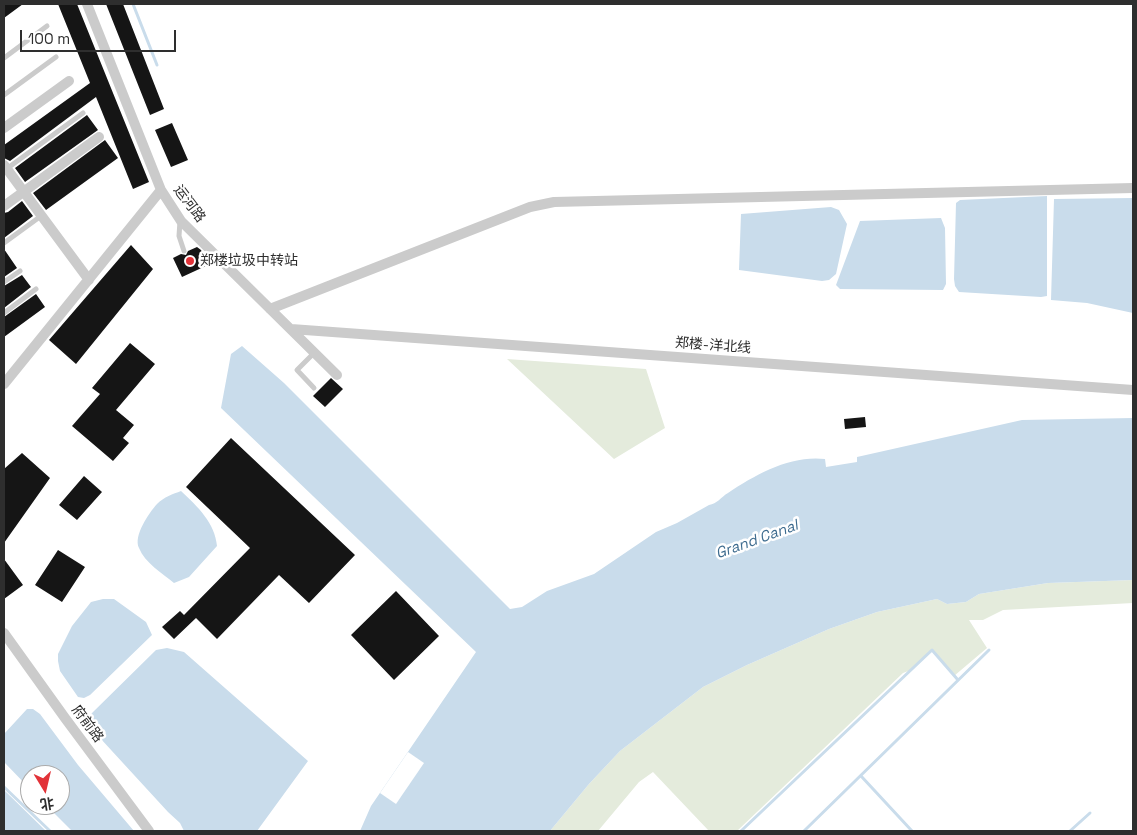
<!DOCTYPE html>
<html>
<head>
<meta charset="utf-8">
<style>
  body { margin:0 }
  #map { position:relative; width:1137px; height:835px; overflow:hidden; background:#fff; font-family:"Space Grotesk","Noto Sans SC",sans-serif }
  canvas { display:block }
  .frame { position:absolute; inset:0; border:5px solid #2e2e2e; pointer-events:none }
  .north { position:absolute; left:20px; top:765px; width:50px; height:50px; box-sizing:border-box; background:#fff; border:1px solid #ababab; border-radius:50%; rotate:171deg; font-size:14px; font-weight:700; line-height:20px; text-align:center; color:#2e2e2e }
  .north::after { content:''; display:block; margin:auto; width:18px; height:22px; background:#e23339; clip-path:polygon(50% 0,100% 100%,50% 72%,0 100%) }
  .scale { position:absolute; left:20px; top:30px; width:156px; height:22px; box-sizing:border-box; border:2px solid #2e2e2e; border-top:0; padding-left:6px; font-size:15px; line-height:18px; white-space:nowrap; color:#2e2e2e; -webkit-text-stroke:4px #fff; paint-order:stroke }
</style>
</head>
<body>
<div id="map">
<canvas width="1137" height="835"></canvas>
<div class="frame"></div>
<div class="north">北</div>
<div class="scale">100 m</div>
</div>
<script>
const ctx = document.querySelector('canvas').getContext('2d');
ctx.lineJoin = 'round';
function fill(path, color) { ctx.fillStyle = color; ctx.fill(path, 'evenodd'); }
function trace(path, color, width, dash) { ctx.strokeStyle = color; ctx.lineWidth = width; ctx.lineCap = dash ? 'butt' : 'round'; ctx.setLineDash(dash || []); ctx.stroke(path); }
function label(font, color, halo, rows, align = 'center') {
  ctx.font = font + ' "Space Grotesk","Noto Sans SC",sans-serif'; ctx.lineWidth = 5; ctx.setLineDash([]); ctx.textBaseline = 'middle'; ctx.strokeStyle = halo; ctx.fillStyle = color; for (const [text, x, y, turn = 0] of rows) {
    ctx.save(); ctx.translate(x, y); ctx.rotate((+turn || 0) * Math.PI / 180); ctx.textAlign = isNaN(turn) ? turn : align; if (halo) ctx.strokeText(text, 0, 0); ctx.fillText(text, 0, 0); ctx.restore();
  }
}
fill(new Path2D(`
  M507,359l139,10 19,59 -51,31z
  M1133,580v23l-130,7 -20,10h-14l18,28 -33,28 -22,-26 -21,20 -8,3 -166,158h-28l-56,-59 -14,10 -41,49h-48l39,-47 31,-33 83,-64 44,-22 82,-36 48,-17 60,-13 10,5 19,-2 13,-8 69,-11z`), '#e4ebdc');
fill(new Path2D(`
  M1047,196v100l-6,1 -82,-5 -4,-6 -1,-7 2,-76 4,-3z
  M1133,198v115l-46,-10 -36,-3 3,-101z
  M831,207l8,3 8,14 -11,50 -7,6 -7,1 -83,-11 2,-56z
  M941,218l4,10 1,56 -3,6 -103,-1 -4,-4 24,-64z
  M242,346l42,37 226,226 12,-2 25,-16 47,-17 62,-42 21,-9 32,-18c8,-1 12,-8 19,-12 28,-19 63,-38 97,-34l1,8 31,-5v-5l165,-37 111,-2v162l-85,3 -69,11 -13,8 -19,2 -10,-5 -60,13 -48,17 -82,36 -44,22 -83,64 -31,33 -39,47h-190l11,-25 105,-154 -255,-244 10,-54z
  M181,491c17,16 34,32 36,55l-28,31 -15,6c-12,-10 -29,-20 -35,-35 -6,-12 10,-35 18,-44 7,-7 16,-10 24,-13z
  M103,599h11l32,23 6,13 -62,60 -6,3 -6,-1 -18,-26 -2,-10v-7l14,-28 19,-24z
  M167,648l17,4 124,109 -51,70h-73l-4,-8 -12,-11 -79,-86 -1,-6 4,-7 64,-63z
  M27,709h6l7,5 38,51 56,66h-62l-26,-26h14v-30h-30v14l-26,-27v-28z
  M4,790l42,41h-42z`), '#c9dceb');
fill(new Path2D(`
  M408,752l16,11 -28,41 -16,-11z`), '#fff');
trace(new Path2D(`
  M133,4l24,61
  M861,776l51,55
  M4,787l46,44
  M741,831l191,-181 26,30
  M804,831l185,-181
  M1070,831l20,-18`), '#c9dceb', 3);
fill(new Path2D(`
  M4,4h19l-19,14z
  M58,4h19l72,178 -16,7 -37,-92 -86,64 -6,-3v-13l86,-62z
  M106,4h17l41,105 -14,6z
  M87,115l11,15 -73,52 -10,-14z
  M172,123l16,37 -17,7 -16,-37z
  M105,140l13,18 -72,52 -13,-17z
  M22,201l11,15 -29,22v-25l4,-1z
  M131,245l22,24 -77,95 -27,-24z
  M197,247l4,3 7,15 -26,12 -9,-19 8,-4 5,1 2,-4z
  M4,249l13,19 -13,9z
  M22,275l9,12 -27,21v-22z
  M36,294l9,13 -41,30v-20z
  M130,343l25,21 -39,46 18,15 -11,13 6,5 -16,18 -41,-35 28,-32 -8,-6z
  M331,378l12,11 -18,18 -12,-11z
  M865,417l1,10 -21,2 -1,-10z
  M231,438l124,117 -46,48 -30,-28 -62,64 -21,-21 -22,21 -12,-12 18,-16 4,4 66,-67 -64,-61z
  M22,453l28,25 -46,65v-74z
  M84,476l18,16 -25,28 -18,-15z
  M58,550l27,17 -23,35 -27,-17z
  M4,559l19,26 -19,14z
  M396,591l43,45 -45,44 -43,-45z`), '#151515');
trace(new Path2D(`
  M4,58l43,-32
  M4,95l52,-38
  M5,170l78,-57
  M180,221l-1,15 5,15
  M4,243l37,-27
  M4,282l16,-11
  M4,313l32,-24
  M314,353l-17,17 17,18`), '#cbcbcb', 5);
trace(new Path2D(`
  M87,4l74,186 20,31 156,154
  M4,128l65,-47
  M4,165l85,115
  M4,206l95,-69
  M270,309l260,-102 24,-5 579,-14
  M291,329l842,61
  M4,384l157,-194
  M4,633l61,85 84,113`), '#cbcbcb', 10);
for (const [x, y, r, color] of [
  [190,261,5,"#e23339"]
]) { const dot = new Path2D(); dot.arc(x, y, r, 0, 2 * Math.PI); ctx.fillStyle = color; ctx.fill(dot); trace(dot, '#fff', 2); }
label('14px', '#2e2e2e', '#fff', [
  ["运河路",189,204,53],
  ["郑楼-洋北线",713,346,4],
  ["府前路",87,724,53]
]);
label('14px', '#2e2e2e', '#fff', [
  ["郑楼垃圾中转站",200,261]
], 'left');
label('italic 15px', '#3e6c8f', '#fff', [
  ["Grand Canal",757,540,-20]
]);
</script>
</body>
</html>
